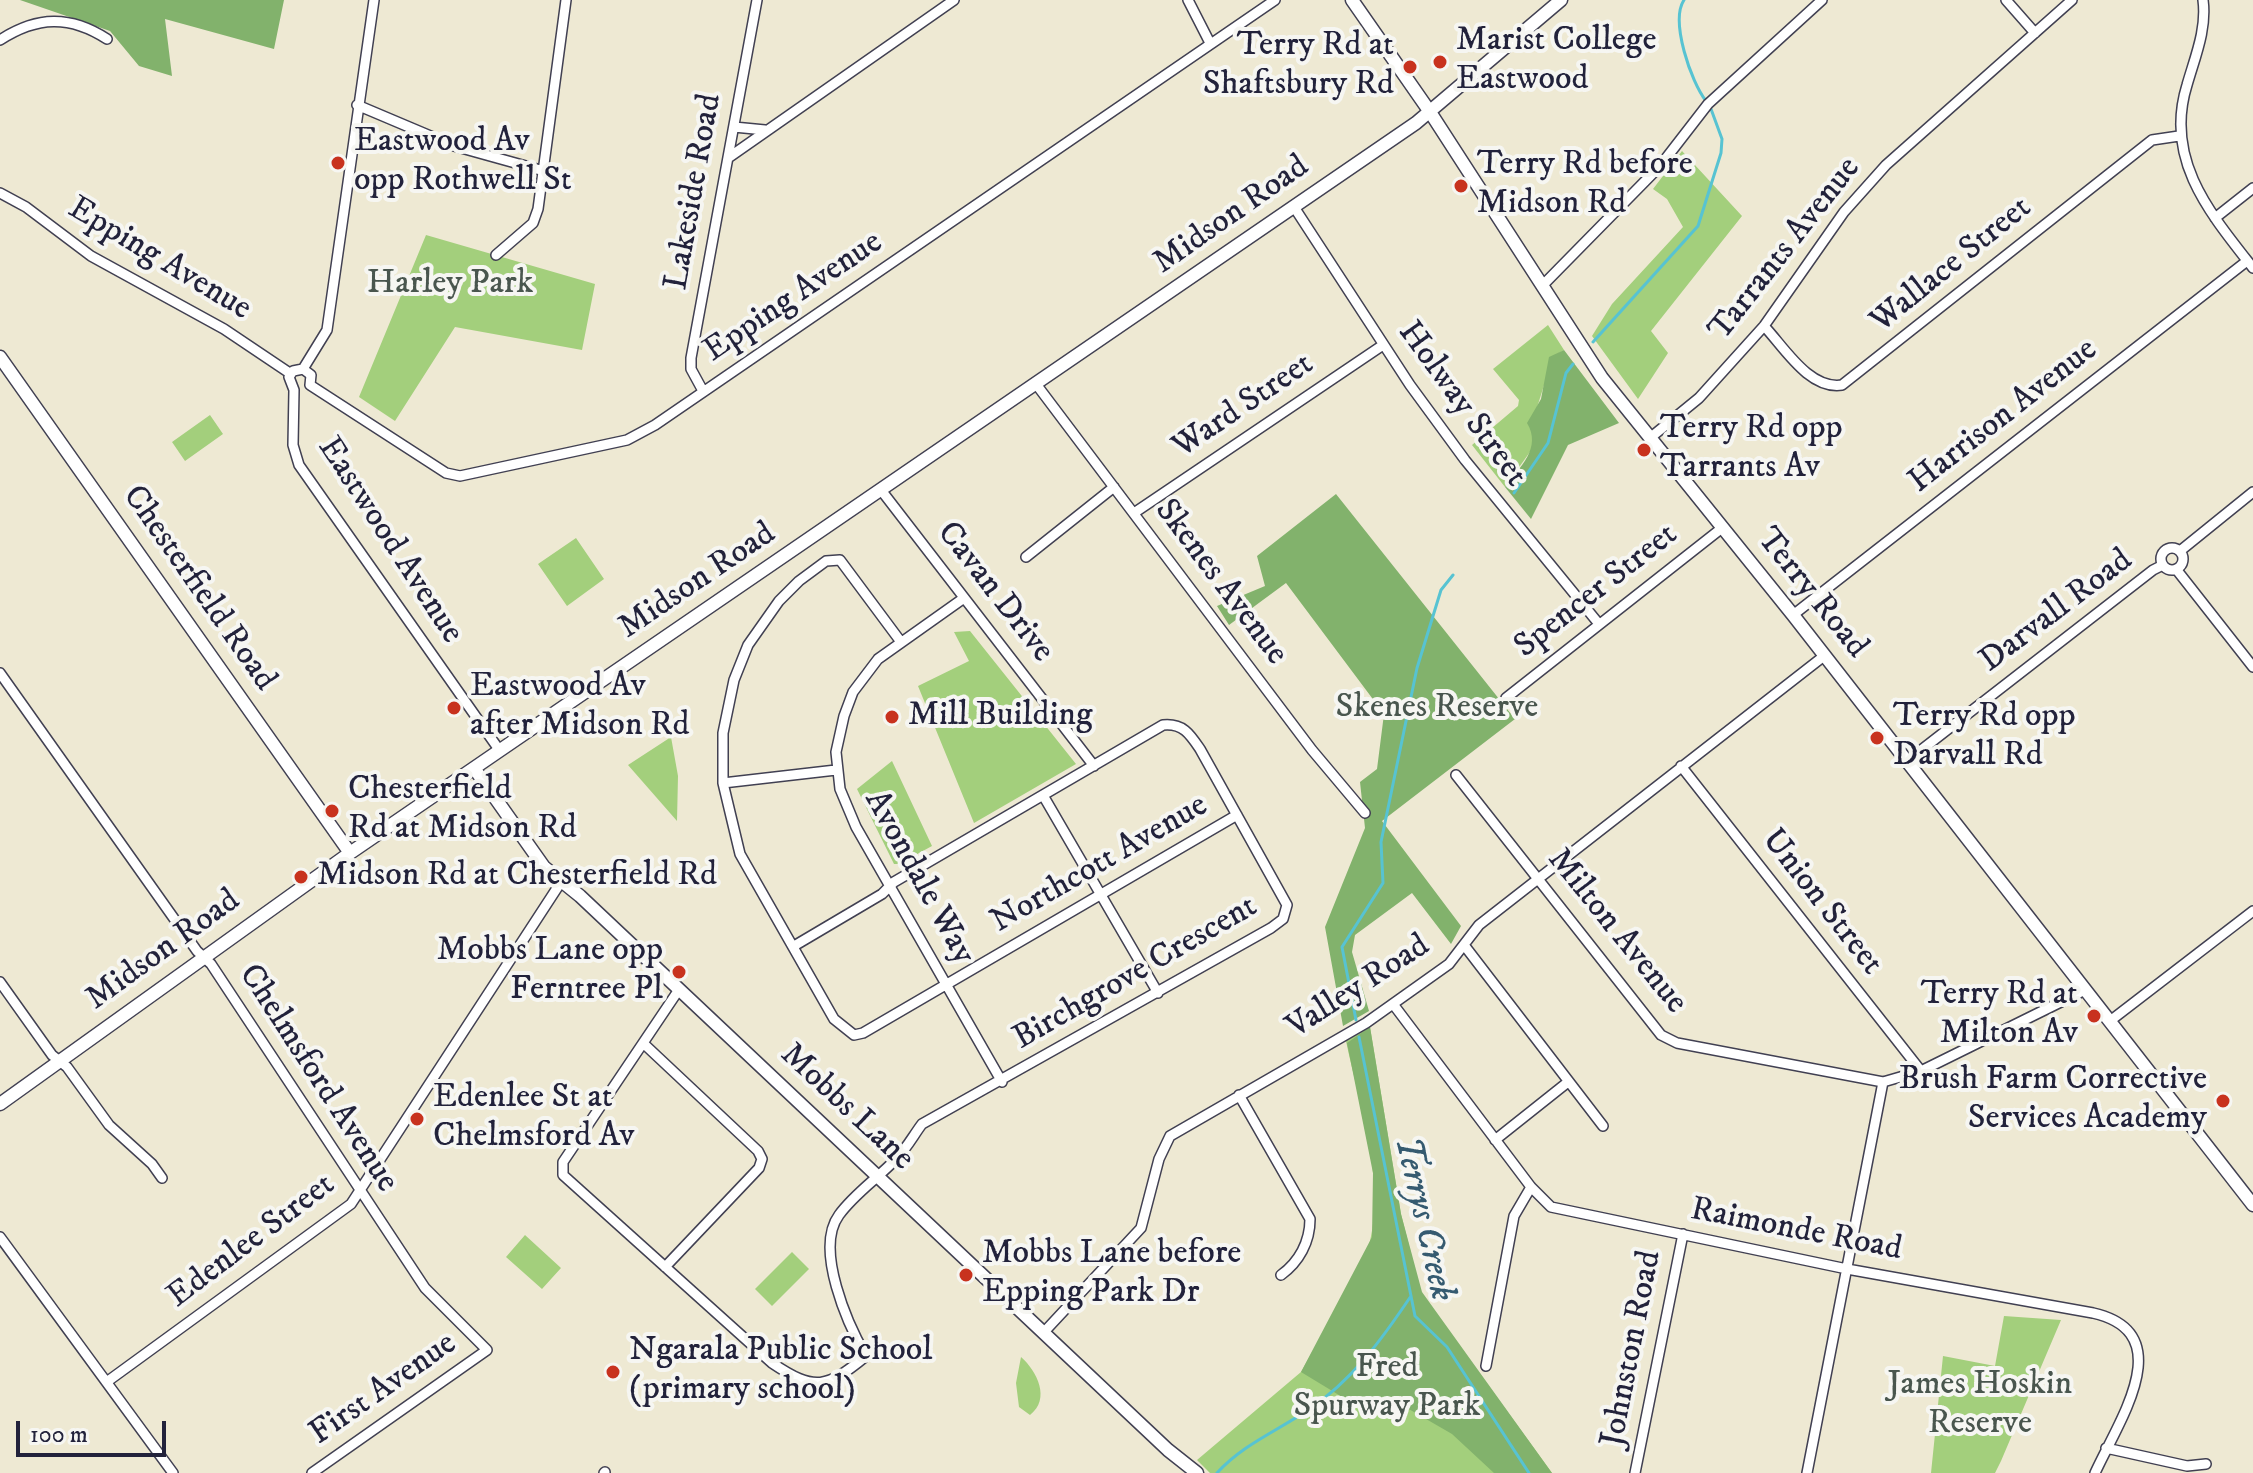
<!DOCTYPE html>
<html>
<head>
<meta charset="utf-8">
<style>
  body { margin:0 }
  #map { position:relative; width:2253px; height:1473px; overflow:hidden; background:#eee9d3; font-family:"IM FELL DW Pica",serif }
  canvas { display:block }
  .scale { position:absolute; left:16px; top:1421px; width:150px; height:36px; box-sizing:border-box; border:4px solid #22223b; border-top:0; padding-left:10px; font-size:24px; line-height:28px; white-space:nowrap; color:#22223b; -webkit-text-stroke:6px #f6f6f2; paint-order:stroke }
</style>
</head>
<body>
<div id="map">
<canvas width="2253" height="1473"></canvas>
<div class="scale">100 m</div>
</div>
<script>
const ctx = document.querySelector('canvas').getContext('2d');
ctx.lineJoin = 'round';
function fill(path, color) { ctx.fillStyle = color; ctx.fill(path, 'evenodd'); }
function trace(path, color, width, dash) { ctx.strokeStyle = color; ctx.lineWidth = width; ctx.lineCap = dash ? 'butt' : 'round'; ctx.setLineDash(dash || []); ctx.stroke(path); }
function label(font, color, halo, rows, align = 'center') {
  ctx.font = font + ' "IM FELL DW Pica",serif'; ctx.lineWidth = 8; ctx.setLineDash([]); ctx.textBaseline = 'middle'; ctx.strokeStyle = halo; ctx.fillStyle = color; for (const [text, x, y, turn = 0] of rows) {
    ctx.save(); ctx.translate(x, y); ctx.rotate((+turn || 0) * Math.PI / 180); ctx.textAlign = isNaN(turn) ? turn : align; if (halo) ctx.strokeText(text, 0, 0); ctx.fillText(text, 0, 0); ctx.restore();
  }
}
fill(new Path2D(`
  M1682,151l60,65 -91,115 17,22 -30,46 -46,-63 20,-32 71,-77 -16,-28 -14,-10z
  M426,235l169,49 -13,66 -127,-23 -60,94 -36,-24z
  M1548,325l16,25 -7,4 -11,25 -12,38 -2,32 -27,38 -33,-42 46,-39 1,-6 -26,-31z
  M210,415l13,19 -38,27 -13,-19z
  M576,538l28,41 -37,27 -29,-42z
  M970,631l106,133 -102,59 -56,-137 51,-25 -15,-29z
  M671,737l7,39 -1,45 -49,-56z
  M892,761l40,85 -33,18h-5l-37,-75z
  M1370,1027l31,187 20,79 131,180h-342l-13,-13 104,-88 65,-116c23,-67 -6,-148 -20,-215z
  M525,1235l36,33 -19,21 -36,-32z
  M792,1252l17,17 -37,37 -17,-17z
  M2004,1316l57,4 -60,141 -6,12h-64l12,-117 52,10z
  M1021,1357c16,14 30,42 9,58l-11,-8 -3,-24z`), '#a3cf7c');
fill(new Path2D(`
  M20,0h264l-10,49 -109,-30 7,57 -33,-10 -29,-35z
  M1564,350l55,73 -51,22 -37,74 -26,-32c15,-20 37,-39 22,-64l14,-24 8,-42z
  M1336,494l179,225 -133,102 79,105 -10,18 -39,-51 -57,42 -3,17 17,59 -26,15 -18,-99 40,-99 -5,-46 17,-13 7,-55 -98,-131 -57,42 -12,-19 48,-20 -8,-30z
  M1370,1027l31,187 21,78 130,181h-58l-42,-39 -45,-26 -50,-2 -56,-34 71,-135 1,-64 -26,-130z`), '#82b26c');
trace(new Path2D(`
  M1684,0c-14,21 7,82 22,101
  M1593,342l105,-116 23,-73 1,-14 -11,-30
  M1514,493l34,-50 18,-70 7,-9
  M1356,1020l-14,-73 41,-64 -2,-41 36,-174 24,-78 12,-15
  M1359,1037l56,279 32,31 82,126
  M1217,1473c25,-28 60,-42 91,-63 44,-29 74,-71 103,-114`), '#57c3d2', 3);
const minor = new Path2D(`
  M1188,0l22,43
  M2006,0l29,33
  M2203,0c4,29 -8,57 -16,85 -23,74 22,127 66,183
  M0,40c37,-24 70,-25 107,-1
  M357,105l97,41 90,25
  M734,127l31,3
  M728,158l226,-158
  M0,193l26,14 65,49 133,73 67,45
  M1294,207l116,178 55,75 134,164
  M2215,218l38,-30
  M496,255l37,-32 5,-14 28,-209
  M1542,286l118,-120 48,-62 114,-104
  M1764,326c20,21 45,64 78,59l310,-245 27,-4
  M303,369l24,-39 47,-330
  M1036,384l276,366 53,63
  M310,385l136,88 14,3 167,-36 28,-15 620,-425
  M310,385l1,-10 -8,-6 -10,2 -4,6 5,13 -1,55 6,20 201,286
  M703,391l-12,-22v-11l66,-358
  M1650,438l49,-40 65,-72 80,-114 42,-47 186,-165
  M881,490l213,276
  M1134,513l249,-168
  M2161 559a11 11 0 1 1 22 0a11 11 0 1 1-22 0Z
  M2180,551l73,-59
  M1026,557l88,-70
  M2176,569l77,98
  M964,598l-86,61 -25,33 -9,24 -8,36 4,37 16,38 146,255
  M1793,615l454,-354
  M901,642l-61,-82 -14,1 -27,20 -20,20 -31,44 -14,35 -11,53v50l17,71 94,165 20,16 9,-2 374,-218
  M0,673l197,278 14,13 214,324 62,62 -175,123
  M1506,698l216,-170
  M1907,761l246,-191 10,-5
  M1681,766l240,305
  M1456,775l205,260 16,8 206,39 38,-11 164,-81
  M723,783l113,-13
  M1044,797l114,196
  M1464,945l139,181
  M0,982l52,73 15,12 42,58 43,39 10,14
  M678,991l-115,171v13l209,188c43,29 55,25 94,-7 -18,-31 -52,-107 -27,-141 15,-21 39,-37 57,-56 11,-11 17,-23 26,-35l349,-196 12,-9 4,-14 -87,-156c-10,-15 -17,-26 -37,-24l-269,157 -12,12 -88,52
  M1393,1004l138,183 20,20 296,62 246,44c88,20 25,109 2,160
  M2110,1021l143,-110
  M643,1043l115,108 4,8 -3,9 -94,99
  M1239,1095l71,124c0,23 -11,43 -29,56
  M1495,1140l73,-58
  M0,1237l173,236
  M1045,1331l96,-103 18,-69 11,-23 196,-113 83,-59 30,-39 345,-269
  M1486,1366l28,-150 17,-29
  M108,1381l243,-177 210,-322
  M2106,1448l81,18 19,-2
  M604,1473l1,-1
  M1635,1473l48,-239
  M1807,1473l76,-391`);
const tertiary = new Path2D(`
  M1352,0l78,112 172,266 191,237 460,590
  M0,357l350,496
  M474,768l70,99 36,29 588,554 29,23
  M0,1104l350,-251 1066,-730 145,-123`);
trace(minor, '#414052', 12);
trace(tertiary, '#414052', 15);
trace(minor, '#fff', 9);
trace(tertiary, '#fff', 12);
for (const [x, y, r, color] of [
  [1440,62,8,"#c8321e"],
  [1410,67,8,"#c8321e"],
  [338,163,8,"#c8321e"],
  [1461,186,8,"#c8321e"],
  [1644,450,8,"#c8321e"],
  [454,708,8,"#c8321e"],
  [892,717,8,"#c8321e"],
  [1877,738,8,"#c8321e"],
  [332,811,8,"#c8321e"],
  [301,877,8,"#c8321e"],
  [679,972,8,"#c8321e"],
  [2094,1016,8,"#c8321e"],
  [2223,1101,8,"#c8321e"],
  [417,1119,8,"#c8321e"],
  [966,1275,8,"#c8321e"],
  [613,1372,8,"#c8321e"]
]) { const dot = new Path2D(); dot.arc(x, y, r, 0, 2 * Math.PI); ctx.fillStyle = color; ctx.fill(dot); trace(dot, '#f6f6f2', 3); }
label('34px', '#22223b', '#f6f6f2', [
  ["Marist College",1456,42],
  ["Eastwood",1456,81],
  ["Terry Rd at",1394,47,"right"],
  ["Shaftsbury Rd",1394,86,"right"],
  ["Eastwood Av",354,143],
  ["opp Rothwell St",354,182],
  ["Terry Rd before",1477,166],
  ["Midson Rd",1477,205],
  ["Terry Rd opp",1660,430],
  ["Tarrants Av",1660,469],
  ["Eastwood Av",470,688],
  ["after Midson Rd",470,727],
  ["Mill Building",908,717],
  ["Terry Rd opp",1893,718],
  ["Darvall Rd",1893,757],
  ["Chesterfield",348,791],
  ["Rd at Midson Rd",348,830],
  ["Midson Rd at Chesterfield Rd",317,877],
  ["Mobbs Lane opp",663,952,"right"],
  ["Ferntree Pl",663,991,"right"],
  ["Terry Rd at",2078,996,"right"],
  ["Milton Av",2078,1035,"right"],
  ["Brush Farm Corrective",2207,1081,"right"],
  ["Services Academy",2207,1120,"right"],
  ["Edenlee St at",433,1099],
  ["Chelmsford Av",433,1138],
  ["Mobbs Lane before",982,1255],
  ["Epping Park Dr",982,1294],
  ["Ngarala Public School",629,1352],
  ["(primary school)",629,1391]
], 'left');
label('34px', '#22223b', '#f6f6f2', [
  ["Lakeside Road",695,192,-80],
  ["Midson Road",1232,216,-35],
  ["Tarrants Avenue",1786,250,-52],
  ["Epping Avenue",159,260,31],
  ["Wallace Street",1952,266,-39],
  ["Epping Avenue",794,298,-34],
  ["Holway Street",1461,405,54],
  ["Ward Street",1244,407,-34],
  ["Harrison Avenue",2004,417,-38],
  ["Eastwood Avenue",389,541,57],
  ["Midson Road",698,582,-34],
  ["Skenes Avenue",1220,583,53],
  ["Chesterfield Road",198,589,55],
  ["Spencer Street",1597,592,-38],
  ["Cavan Drive",994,593,52],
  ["Terry Road",1811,594,51],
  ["Darvall Road",2057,612,-37],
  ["Northcott Avenue",1100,865,-30],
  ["Avondale Way",918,878,61],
  ["Union Street",1821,903,52],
  ["Milton Avenue",1616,932,51],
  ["Midson Road",164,951,-36],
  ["Birchgrove Crescent",1136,974,-30],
  ["Valley Road",1359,988,-33],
  ["Chelmsford Avenue",317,1079,57],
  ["Mobbs Lane",846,1108,43],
  ["Raimonde Road",1796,1231,11],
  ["Edenlee Street",252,1242,-37],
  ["Johnston Road",1633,1349,-79],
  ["First Avenue",384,1390,-35]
]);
label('34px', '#49564e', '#f6f6f2', [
  ["Harley Park",450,285],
  ["Skenes Reserve",1437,709],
  ["Fred",1387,1369],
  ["Spurway Park",1387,1408],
  ["James Hoskin",1980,1386],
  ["Reserve",1980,1425]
]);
label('italic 36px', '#355a70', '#f6f6f2', [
  ["Terrys Creek",1422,1219,77]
]);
</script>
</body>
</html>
